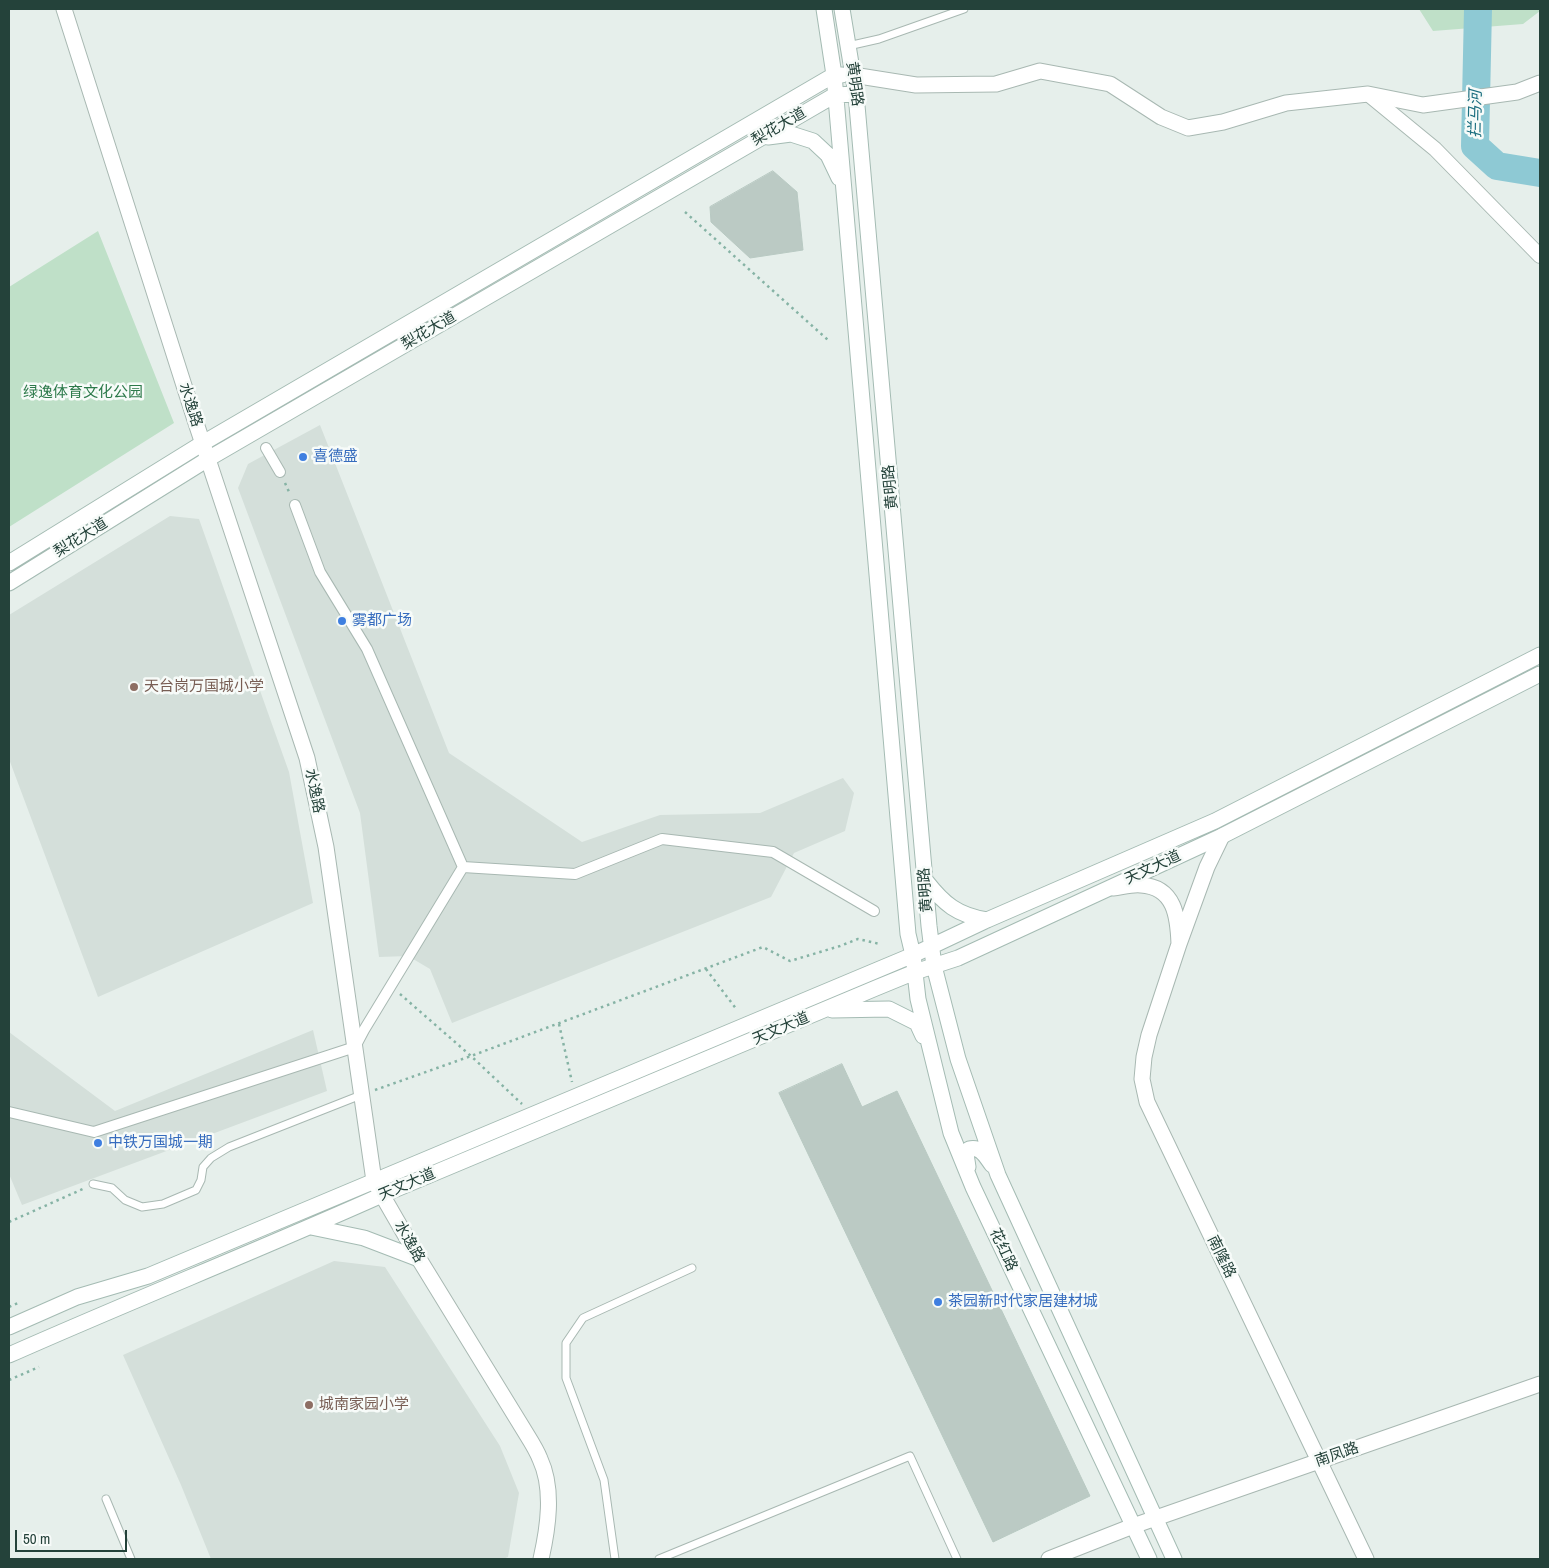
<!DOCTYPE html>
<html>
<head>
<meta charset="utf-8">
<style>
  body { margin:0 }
  #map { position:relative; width:1549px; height:1568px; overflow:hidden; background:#e6efeb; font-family:"Archivo Narrow",sans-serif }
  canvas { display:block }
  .frame { position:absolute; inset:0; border:10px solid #24423a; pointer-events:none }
  .scale { position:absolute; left:15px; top:1530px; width:112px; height:22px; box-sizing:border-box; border:2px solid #24423a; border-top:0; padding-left:6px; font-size:15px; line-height:18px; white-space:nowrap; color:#24423a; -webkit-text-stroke:4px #f7fbf9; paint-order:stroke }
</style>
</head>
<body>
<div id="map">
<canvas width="1549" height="1568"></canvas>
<div class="frame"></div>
<div class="scale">50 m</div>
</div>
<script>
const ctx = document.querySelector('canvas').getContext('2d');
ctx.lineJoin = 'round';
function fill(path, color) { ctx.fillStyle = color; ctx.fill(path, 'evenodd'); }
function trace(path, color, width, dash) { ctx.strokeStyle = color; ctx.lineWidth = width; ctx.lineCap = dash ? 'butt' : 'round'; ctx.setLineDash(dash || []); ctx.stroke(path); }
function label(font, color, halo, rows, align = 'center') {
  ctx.font = font + ' "Archivo Narrow","Noto Sans SC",sans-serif'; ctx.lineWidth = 5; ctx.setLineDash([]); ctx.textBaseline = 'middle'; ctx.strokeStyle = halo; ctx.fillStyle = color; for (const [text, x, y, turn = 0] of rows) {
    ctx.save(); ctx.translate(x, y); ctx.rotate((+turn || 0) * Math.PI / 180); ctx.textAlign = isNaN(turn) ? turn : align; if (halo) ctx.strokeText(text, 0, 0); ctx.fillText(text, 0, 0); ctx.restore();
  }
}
fill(new Path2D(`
  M320,425l129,328 133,89 78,-27 100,-2 83,-35 11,15 -9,38 -51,22 -23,44 -319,126 -22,-54 -22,-13 -29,1 -19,-144 -122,-325 10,-24z
  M170,516l29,3 90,253 24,131 -215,94 -89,-238v-144z
  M313,1030l14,61 -305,114 -13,-31v-142l106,79z
  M334,1261l51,6 115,179 19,47 -11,64 -5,2h-292l-30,-74 -58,-130z`), '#d4dfda');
fill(new Path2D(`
  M1419,9h121v2l-17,13 -90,7z
  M98,231l76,192 -165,104v-240z`), '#bfe0c8');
trace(new Path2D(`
  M1478,9l-3,137 22,20 43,7`), '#8ec9d4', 28);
const building = new Path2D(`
  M773,171l24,21 6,58 -53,8 -39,-36 -1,-15z
  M842,1064l20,43 35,-16 193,405 -97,46 -214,-449z`);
fill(building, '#bbcac4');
trace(building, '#b8c9c2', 1);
const service = new Path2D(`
  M848,46l31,-7 85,-30
  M93,1184l19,4 13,12 17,7 21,-3 33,-14 5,-10 2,-13 8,-9 18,-11 132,-52
  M106,1499l25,60
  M615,1559l-11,-79 -38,-102v-35l17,-25 109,-50
  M659,1559l251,-103 47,103`);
const pedestrian = new Path2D(`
  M266,448l14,24
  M295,505l25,67 47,77 96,218 112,7 87,-35 111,13 101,59
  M9,1112l85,20 261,-85 9,-17 99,-163`);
const minor = new Path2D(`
  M1368,94l67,55 105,107`);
const tertiary = new Path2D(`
  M64,9l131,411 112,338 19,89 48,334 45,78 108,176c5,8 10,16 13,24 14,30 8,69 1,100
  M853,75l63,10 80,-1 44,-13 70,13 51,33 27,11 35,-6 63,-19 82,-9 55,11 94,-13 23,-9
  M1113,888c9,-1 19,-4 28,-3 34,2 37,32 38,59l28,-77 15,-31
  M1179,944l-30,91 -5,22 -2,22 5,23 219,457
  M1049,1559l84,-33 407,-142`);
const secondary = new Path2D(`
  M824,9l10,66 74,859 5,21 5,44 33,134 22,54 176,372
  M842,9l14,85 73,832 5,40 24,93 40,116 176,384
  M768,137l23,-3 22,7 15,14 11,23
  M9,563l194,-120 631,-368h8
  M9,583l199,-124 627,-364 21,-1
  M926,881c18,23 31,34 61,39
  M832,1010l57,-1 28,14 6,13
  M968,1167l-2,-13 3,-5c12,-3 17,8 23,16
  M311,1227l53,11 55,21
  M9,1327l68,-30 71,-21 765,-321 74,-35 228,-99 325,-166
  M9,1355c124,-55 250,-105 373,-160l494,-207 39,-16 43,-14 264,-122 318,-162`);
trace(service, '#a8b8b2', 9);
trace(pedestrian, '#a8b8b2', 12);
trace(minor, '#a8b8b2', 16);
trace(tertiary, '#a8b8b2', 17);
trace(secondary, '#a4bbb3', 17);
trace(new Path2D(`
  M685,212l143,128
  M285,483l5,11
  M706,969l31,41
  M400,994l71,62 51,48
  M559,1024l13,58
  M375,1090l96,-34 292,-109 27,14 50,-15 18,-7 22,5
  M9,1222l76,-34
  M9,1307l11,-5
  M9,1380l30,-13`), '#86b3a5', 2.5, [2.5, 4]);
trace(service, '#fff', 7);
trace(pedestrian, '#fff', 10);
trace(minor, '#fff', 14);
trace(tertiary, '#fff', 15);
trace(secondary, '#fff', 15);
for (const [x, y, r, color] of [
  [303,457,5,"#3f7fe0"],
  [342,621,5,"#3f7fe0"],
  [134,687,5,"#8d6e63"],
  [98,1143,5,"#3f7fe0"],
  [938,1302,5,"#3f7fe0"],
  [309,1405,5,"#8d6e63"]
]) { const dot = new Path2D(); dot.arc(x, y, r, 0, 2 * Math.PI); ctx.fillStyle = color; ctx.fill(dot); trace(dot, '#f7fbf9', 2); }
label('15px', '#24423a', '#f7fbf9', [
  ["黄明路",854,84,82],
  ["梨花大道",779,127,-30],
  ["梨花大道",429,331,-30],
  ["水逸路",190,405,72],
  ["黄明路",891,487,-95],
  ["梨花大道",81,538,-32],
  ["水逸路",314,791,78],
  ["天文大道",1153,868,-25],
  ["黄明路",926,890,-94],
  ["天文大道",781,1029,-23],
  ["天文大道",407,1185,-23],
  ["水逸路",409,1242,60],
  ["花红路",1003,1250,65],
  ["南隆路",1221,1257,64],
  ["南凤路",1337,1455,-19]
]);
label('15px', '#2d7a4b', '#f7fbf9', [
  ["绿逸体育文化公园",83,393]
]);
label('15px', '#366cbe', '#f7fbf9', [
  ["喜德盛",313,457],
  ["雾都广场",352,621],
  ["中铁万国城一期",108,1143],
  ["茶园新时代家居建材城",948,1302]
], 'left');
label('15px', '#785e54', '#f7fbf9', [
  ["天台岗万国城小学",144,687],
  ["城南家园小学",319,1405]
], 'left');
label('italic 16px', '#1c6f80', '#f7fbf9', [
  ["拦马河",1476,114,-89]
]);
</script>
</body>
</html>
